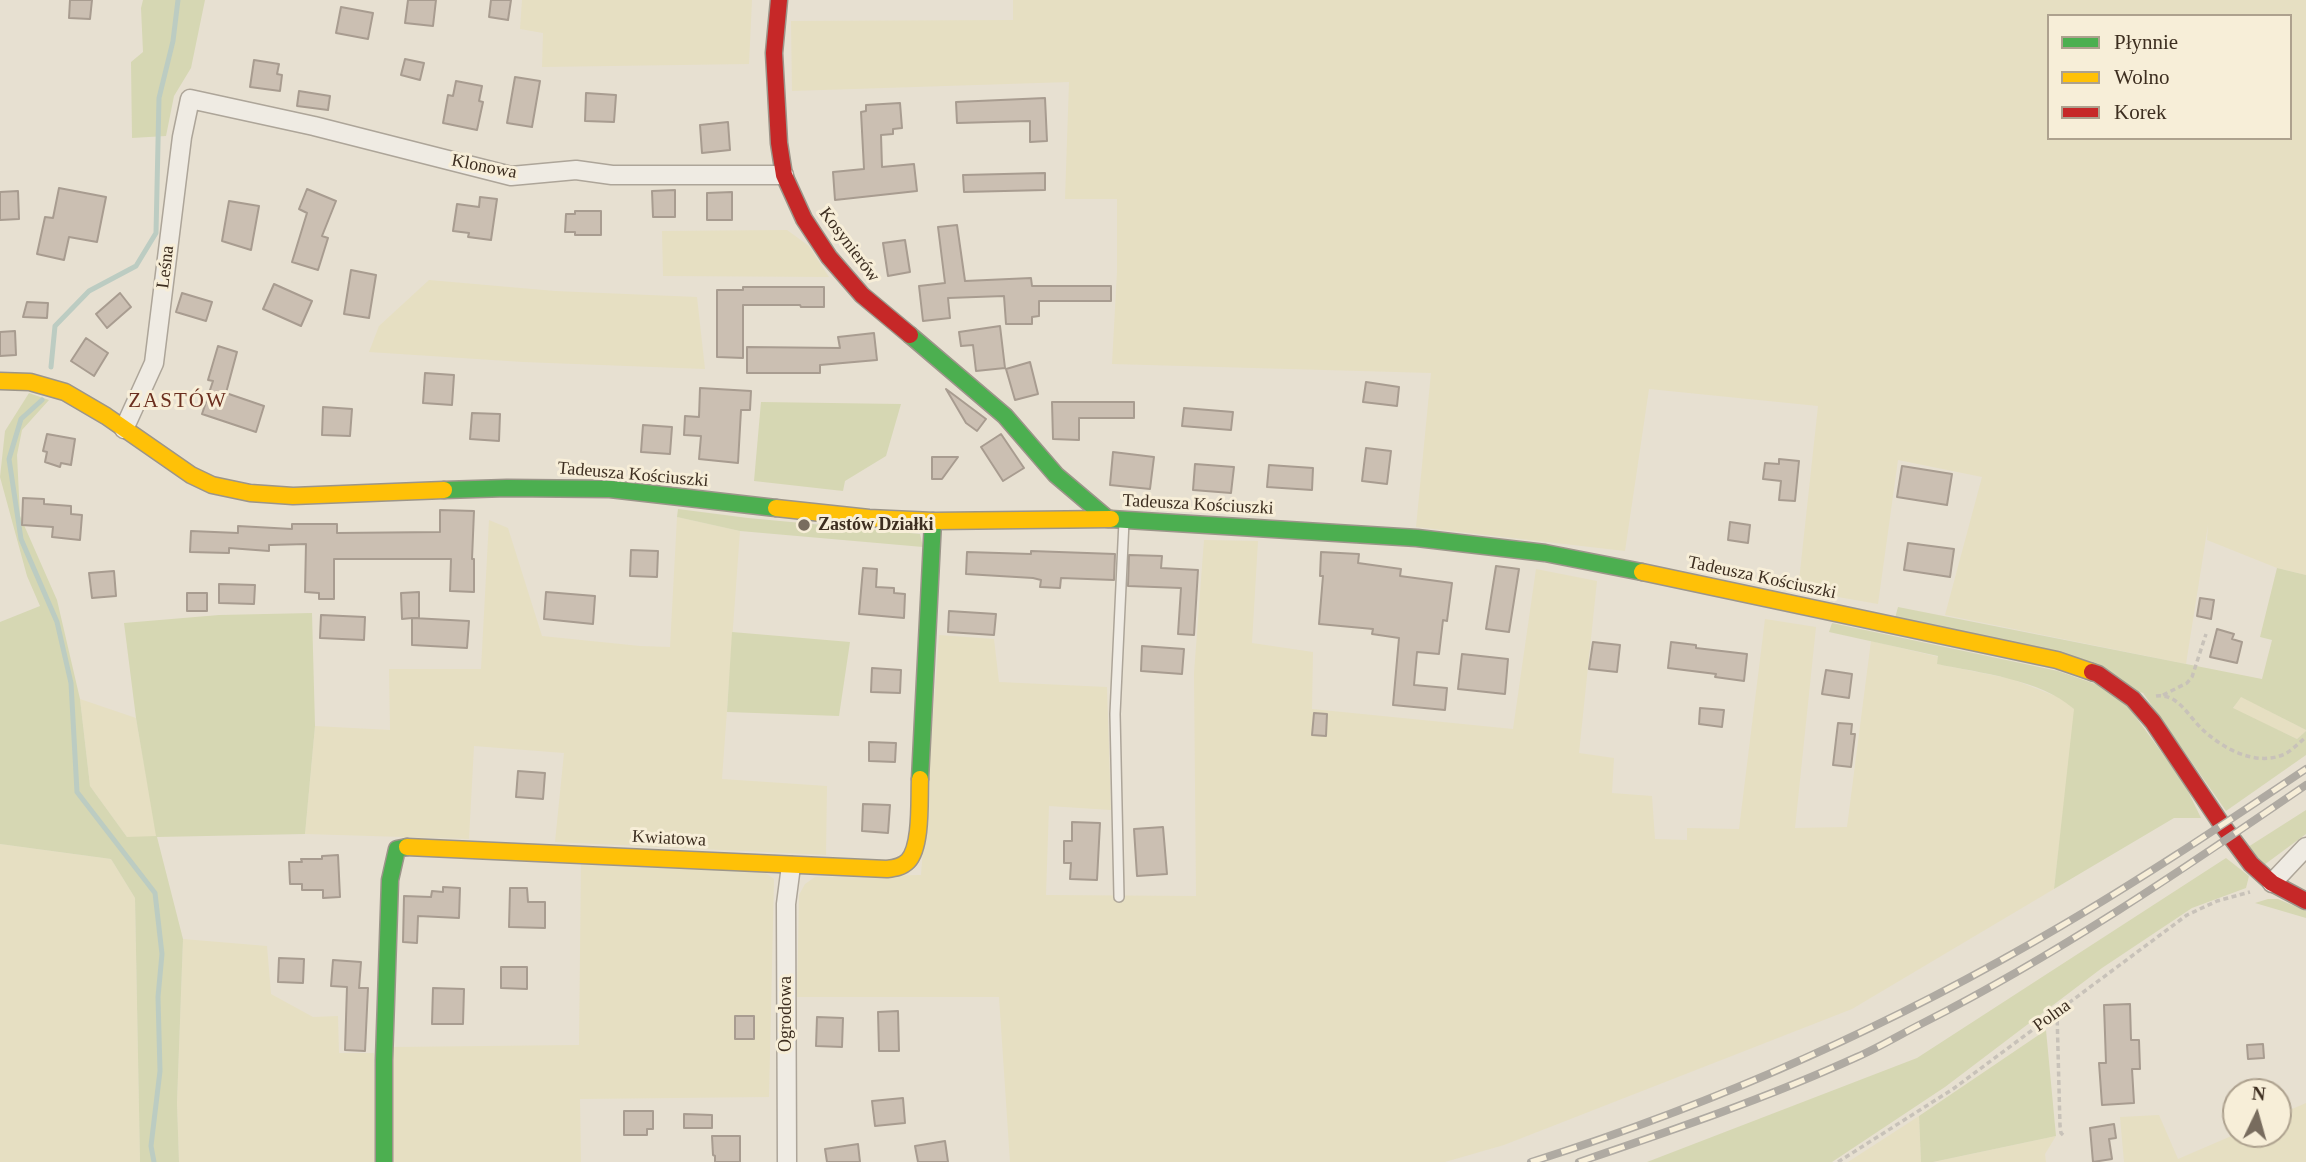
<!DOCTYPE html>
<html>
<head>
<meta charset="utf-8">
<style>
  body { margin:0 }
  #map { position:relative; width:2306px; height:1162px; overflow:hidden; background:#e7e0d1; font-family:Georgia,serif }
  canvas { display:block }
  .legend { position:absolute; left:2047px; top:14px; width:245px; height:126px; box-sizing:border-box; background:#f7eed8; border:2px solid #ada18e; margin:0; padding:9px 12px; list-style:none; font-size:21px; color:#3d2e20 }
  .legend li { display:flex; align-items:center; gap:14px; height:35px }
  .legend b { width:35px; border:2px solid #ada18e }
  .north { position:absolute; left:2222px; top:1078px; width:70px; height:70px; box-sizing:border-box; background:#f7eed8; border:2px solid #ada18e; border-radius:50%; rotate:5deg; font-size:19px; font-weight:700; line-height:28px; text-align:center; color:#3d2e20 }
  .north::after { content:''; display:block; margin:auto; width:24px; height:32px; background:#786c5e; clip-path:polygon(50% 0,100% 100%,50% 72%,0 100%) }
</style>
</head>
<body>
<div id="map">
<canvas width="2306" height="1162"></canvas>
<ul class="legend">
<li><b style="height:9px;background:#4caf50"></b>Płynnie</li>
<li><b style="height:9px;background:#ffc107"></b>Wolno</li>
<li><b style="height:9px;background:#c62828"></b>Korek</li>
</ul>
<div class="north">N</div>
</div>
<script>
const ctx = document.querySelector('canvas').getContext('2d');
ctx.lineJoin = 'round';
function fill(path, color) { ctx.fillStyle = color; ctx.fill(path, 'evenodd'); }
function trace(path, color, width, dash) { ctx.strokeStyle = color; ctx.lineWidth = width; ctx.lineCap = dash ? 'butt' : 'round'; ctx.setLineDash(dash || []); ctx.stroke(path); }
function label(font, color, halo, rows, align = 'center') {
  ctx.font = font + ' Georgia,serif'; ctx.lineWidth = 6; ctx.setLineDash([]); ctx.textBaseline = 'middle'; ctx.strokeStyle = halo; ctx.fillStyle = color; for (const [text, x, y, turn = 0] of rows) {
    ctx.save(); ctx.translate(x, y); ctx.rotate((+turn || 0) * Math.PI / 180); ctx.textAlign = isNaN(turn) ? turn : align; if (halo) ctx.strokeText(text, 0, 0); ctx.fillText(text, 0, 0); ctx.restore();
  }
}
fill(new Path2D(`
  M522,0h230l-3,64 -207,3 1,-34 -23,-4z
  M1013,0h1293v575l-29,-7 -70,-28 1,-15 -22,139 -241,-49 37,-138 -84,-17 -20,144 -80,-14 20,-184 -169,-17 -24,162 -209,-24 15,-154 -319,-9 5,-92v-73h-52l4,-117 -277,9 -1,-70 222,-1zM2049,16h241v122h-241z
  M787,230l22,16 20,31 -166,-1 -1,-45z
  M429,280l126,11 142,6 8,72 -182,-7 -154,-10 10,-26z
  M677,517l63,14 -18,248 105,7 -1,69 -271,-13 9,-89 -90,-7 -5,93 -164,-5 10,-108 75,4 -1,-61h92l8,-149 19,8 34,108 98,10 30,1z
  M1204,540l54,1 -6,102 61,9 -1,57 201,20 23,-160 61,12 -18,172 35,5 -2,35 40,3 3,43 32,1v-12l52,1 26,-210 51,8 -21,201 52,-1 24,-186 68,16 -2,7 75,15 51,20 12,10 -21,180 -202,120 -348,136 -59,17h-435l-11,-165h-202l2,-102 6,-11 10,-7 106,-2 18,-240 55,4 5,43 108,5 4,123 -62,-4 -3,89 150,1 -2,-223z
  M2240,696l66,34v1l-9,8 -64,-30z
  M80,699l56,19 21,119h-30l-37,-51z
  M0,844l111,15 24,39 5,264h-140z
  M581,861l182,10 11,8 -5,218 -189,2 1,63h-189l1,-115 186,-2z
  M183,939l84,7 4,48 42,23 25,-1 1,37h35l3,109h-198l-2,-59z
  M2306,1103v59h-182l-4,-45 39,-2 19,44 58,-25h42v-19z
  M1919,1116l2,46h-73z
  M2056,1136l-11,18 1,8h-113z`), '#e6dfc2');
fill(new Path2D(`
  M143,0h62l-14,68 -17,28 -8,40 -34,2 -1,-76 12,-10 -2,-44z
  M29,393l20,7 -27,30 -5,25 3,61 37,84 23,99 10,87 37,51 29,-1 -20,-118 -12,-95 95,-8 93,-2 3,113 -10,108 -148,3 26,102 -6,164 2,59h-39l-5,-264 -24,-39 -111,-15v-222l40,-16 -13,-30 -27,-99 5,-46z
  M761,402l140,2 -15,52 -41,25 -2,10 -89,-10z
  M678,509l70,9 172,16 3,13 -183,-16 -63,-14z
  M2277,568l29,7v155l-65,-33 -8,11 64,31 9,-8v24l-80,56 -83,-118 -248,-75 3,-11 364,72 10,-39 -12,-3z
  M1832,623l226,48 46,16 26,22 54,74 17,35h-27l-120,71 20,-180c-34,-30 -94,-36 -137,-45l1,-8 -109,-24z
  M732,632l118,10 -11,74 -112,-4z
  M2306,810v24l-42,31 -16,-18z
  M2226,858l23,18 -3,12 -54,20 -90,60 -157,119 -113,75h-185l270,-104z
  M2268,899h10l28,12v7l-51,-15z
  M2046,1030l10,106 -123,26h-12l-2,-46z`), '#d6d7b3');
trace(new Path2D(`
  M51,367l4,-41 34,-35 47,-25 20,-33 3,-135 14,-57 5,-41
  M42,400l-21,19 -12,40 12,80 36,83 14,61 6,109 78,101 7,61 -4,43 2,74 -9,75 3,16`), '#bcccc2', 5);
const building = new Path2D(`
  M70,0h22l-2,19 -21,-1z
  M408,0h28l-3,26 -28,-3z
  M491,0h20l-3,20 -19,-3z
  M341,7l32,6 -5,26 -32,-6z
  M405,59l19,4 -4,17 -19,-5z
  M254,60l25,4 -2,10 5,1 -2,16 -30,-4z
  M515,77l25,4 -8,46 -25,-4z
  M456,81l26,5 -3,15 4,1 -6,28 -34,-7 5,-28 5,1z
  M299,91l31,5 -2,14 -31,-4z
  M586,93l30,2 -2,27 -29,-1z
  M1045,98l2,43 -17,1v-21l-73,2 -1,-21z
  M900,103l2,25 -9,1v5l-12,1 1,32 32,-3 3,27 -82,9 -2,-28 31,-3 -3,-57 5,-1v-6z
  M728,122l2,28 -28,3 -2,-28z
  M1045,173v17l-81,2 -1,-17z
  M59,188l47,9 -9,45 -28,-5 -5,23 -27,-6 8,-37 8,1z
  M307,189l29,12 -14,35 6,2 -10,32 -26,-8 15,-49 -8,-4z
  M675,190v27h-22l-1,-26z
  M18,191l1,28 -19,1v-28z
  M732,192v28h-25v-27z
  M480,197l17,2 -6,41 -23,-3 1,-4 -16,-2 4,-27 22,3z
  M229,201l30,5 -8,44 -29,-9z
  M575,211h26v24h-26v-3h-10l1,-18h9z
  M957,225l8,56 66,-3 1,8h79v15h-72v15l-7,1v7h-26l-2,-28 -56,2 2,20 -27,3 -4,-35 26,-3 -7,-56z
  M905,240l5,32 -22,4 -5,-33z
  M351,270l25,5 -7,43 -25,-4z
  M274,284l38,17 -11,25 -38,-17z
  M743,287h81v20h-23l-1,-2h-57v53l-26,-1v-67h26z
  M120,293l11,14 -24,21 -11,-14z
  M182,293l30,9 -6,19 -30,-9z
  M27,302l21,1 -1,15 -24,-1z
  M1000,326l5,42 -29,3 -3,-26 -12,1 -2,-14z
  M15,331l1,24 -16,1v-24z
  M874,333l3,27 -57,5v8h-73v-26l93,1 -2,-11z
  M86,338l22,15 -14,23 -23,-15z
  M218,346l19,6 -11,41 38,13 -8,26 -54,-18 11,-33 -5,-1z
  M1030,362l8,32 -23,6 -9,-31z
  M425,373l29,2 -2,30 -29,-2z
  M1366,382l33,5 -2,19 -34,-4z
  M700,388l51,3 -1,19h-9l-3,53 -39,-4 2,-23 -17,-1 1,-19 14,1z
  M946,389l40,30 -9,12 -11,-8z
  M1052,402h82v16h-55v22l-26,-1z
  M323,407l29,2 -2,27 -28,-1z
  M1184,408l49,4 -2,18 -49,-4z
  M472,413l28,1 -1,27 -29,-2z
  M643,425l29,2 -2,27 -29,-2z
  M47,434l28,5 -4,26 -10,-2 -1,4 -15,-5 2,-10 -4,-1z
  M1001,434l23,34 -21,13 -22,-34z
  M1366,448l25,3 -4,33 -25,-3z
  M1113,452l41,5 -4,32 -40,-4z
  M932,457h26l-16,22h-10z
  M1779,459l20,2 -4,40 -16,-1 2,-19 -18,-2 2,-16 14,1z
  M1195,464l39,3 -3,26 -38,-3z
  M1269,465l44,3 -1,22 -45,-3z
  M1902,466l50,8 -5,31 -50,-8z
  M23,498l21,1v5l27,2v8l11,1 -2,25 -28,-3 1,-10 -31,-2z
  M440,510l34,1 -2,48h2v33l-24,-1 1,-32h-117v40h-15v-6l-14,-1 1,-48 -37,1v6l-40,-3v5l-39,-1 1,-21 47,2v-7l54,3v-5h45v9l103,-1z
  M1730,522l20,3 -2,18 -20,-3z
  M1908,543l46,6 -4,28 -46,-7z
  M631,550l27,1 -1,26 -27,-1z
  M1031,551l84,3 -1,26 -53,-2 -1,10 -20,-1 1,-7 -8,-2 -67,-4 1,-22 64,2z
  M1321,552l38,2 -1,9 43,6 -1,7 52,7 -5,38 -4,-1 -4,34 -22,-2 -3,33 33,3 -2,22 -52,-5 6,-67 -27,-4 1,-5 -54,-5 4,-48h-3z
  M1129,555l33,1 -1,12 37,2 -4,65 -16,-1 3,-46 -53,-2z
  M1496,566l23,3 -10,63 -23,-3z
  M863,568l14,1 -1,18 18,1v5l11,1 -1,24 -45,-4z
  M114,571l2,25 -24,2 -3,-25z
  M219,584l36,1 -1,19 -35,-1z
  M419,592v26h-6l56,3 -2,27 -55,-3v-27l-10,1 -1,-26z
  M546,592l49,4 -2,28 -49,-5z
  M187,593h20v18h-20z
  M2200,598l14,2 -3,19 -14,-3z
  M949,611l47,3 -2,21 -46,-3z
  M321,615l44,2 -1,23 -44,-2z
  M2217,629l17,5 -2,5 10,3 -5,21 -27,-6z
  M1593,642l27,3 -3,27 -28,-3z
  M1671,642l25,3v3l51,6 -3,27 -29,-4 1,-3 -48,-6z
  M1142,646l42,3 -2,25 -41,-3z
  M1462,654l46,5 -3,35 -47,-5z
  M872,668l29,2 -1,23 -29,-1z
  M1826,670l26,4 -3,24 -27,-4z
  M1700,708l24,2 -2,17 -23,-3z
  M1314,713l13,1 -1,22 -14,-1z
  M1838,723l14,1 -1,10h4l-4,33 -18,-2z
  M869,742l27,1 -1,19 -26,-1z
  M518,771l27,2 -2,26 -27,-2z
  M863,804l27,1 -2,28 -26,-2z
  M1072,822l28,1 -3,57 -27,-1 1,-16h-7v-22h8z
  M1163,827l4,47 -30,2 -3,-47z
  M338,855l2,42 -17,1v-8h-21v-6h-12l-1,-22h13l-1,-3h21v-3z
  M443,887l17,1 -1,30 -41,-2 -1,27 -14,-1 1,-46 27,1 1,-6 11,1z
  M510,888h17l1,14h17v26l-36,-1z
  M279,958l25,1 -1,24 -25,-1z
  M333,960l28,2 -2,26h9l-3,63 -20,-1 2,-63 -16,-1z
  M501,967h26v22l-26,-1z
  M433,988l31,1 -1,35h-31z
  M2130,1004l1,36h8l1,29h-8l2,34 -32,2 -3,-42h7l-2,-58z
  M898,1011l1,40h-20l-1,-39z
  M735,1016h19v23h-19z
  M817,1017l26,1 -1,29 -26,-1z
  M2263,1044l1,14 -16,1 -1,-14z
  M903,1098l2,25 -30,3 -3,-25z
  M624,1111h29v18h-6v6h-23z
  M684,1114l28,1v13h-28z
  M2114,1124l2,14 -7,1 3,20 -19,3 -3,-34z
  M712,1136h28v26h-25v-6l-2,-1z
  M945,1141l3,21h-30l-3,-16z
  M858,1144l2,18h-33l-2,-13z`);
fill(building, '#cbbfb2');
trace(building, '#a89c90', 2);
const lane = new Path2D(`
  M1119,897l-4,-183 9,-193`);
const street = new Path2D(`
  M124,429l30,-66 28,-226 8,-38 124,27 197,50 65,-6 36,5h172
  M2272,883l34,-36
  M787,1162l-1,-258 5,-38`);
const fast = new Path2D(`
  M910,335l95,81 51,59 52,44
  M444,490l63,-2 103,1 166,19
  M1111,519l306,19 128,15 97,19
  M920,779l13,-258
  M384,1162v-102l6,-180 7,-31 10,-2`);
const slow = new Path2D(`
  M0,381l30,1 35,10 41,24 85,59 21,10 38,8 43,3 151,-6
  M776,508l93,10 64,3 178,-2
  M1642,572l415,88 35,12
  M407,847l480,22c8,-1 15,-2 21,-8 14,-15 11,-62 12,-82`);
const jam = new Path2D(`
  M779,0l-5,53 5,90 5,32 20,44 25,38 33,38 48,40
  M2092,672l6,2 35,25 20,23 69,103 29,39 21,19 34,18`);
trace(lane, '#ada599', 12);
trace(street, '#ada599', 21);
trace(fast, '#9c958a', 19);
trace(slow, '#9c958a', 19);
trace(jam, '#9c958a', 19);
trace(new Path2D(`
  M2163,695l24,-12 5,-6 14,-43
  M2156,696c22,-3 32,20 46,33 21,20 54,38 83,25 7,-4 14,-11 21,-17
  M2057,1012l3,114 1,7 4,4
  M1838,1162l115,-73 234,-174 30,-14 33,-9`), '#c8c2b9', 3.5, [5, 3.5]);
trace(lane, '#efebe3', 9);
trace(street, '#efebe3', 18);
trace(fast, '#4caf50', 16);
trace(slow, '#ffc107', 16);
trace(jam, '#c62828', 16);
const rail = new Path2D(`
  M1531,1162c184,-58 364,-138 530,-236 84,-49 164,-103 245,-157
  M1579,1162c94,-32 188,-64 278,-105 23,-10 44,-23 66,-34 134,-68 259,-153 383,-238`);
trace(rail, '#afaaa2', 8);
trace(rail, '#f7eed8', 5, [16]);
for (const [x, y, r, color] of [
  [804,525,7,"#786c5e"]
]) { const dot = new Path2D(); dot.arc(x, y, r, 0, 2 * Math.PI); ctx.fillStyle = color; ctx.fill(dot); trace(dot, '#f7eed8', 2.5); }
label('18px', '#3d2e20', '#f7eed8', [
  ["Klonowa",484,167,11],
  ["Kosynierów",849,245,53],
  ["Leśna",166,267,-83],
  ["Tadeusza Kościuszki",633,475,5],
  ["Tadeusza Kościuszki",1198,505,3],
  ["Tadeusza Kościuszki",1762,578,12],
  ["Kwiatowa",669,839,3],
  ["Ogrodowa",786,1014,-90],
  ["Polna",2052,1016,-36]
]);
label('bold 18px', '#3d2e20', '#f7eed8', [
  ["Zastów Działki",818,525]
], 'left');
ctx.letterSpacing = '2px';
label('21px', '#6b2e1e', '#f7eed8', [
  ["ZASTÓW",178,401]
]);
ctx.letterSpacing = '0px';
</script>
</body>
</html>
